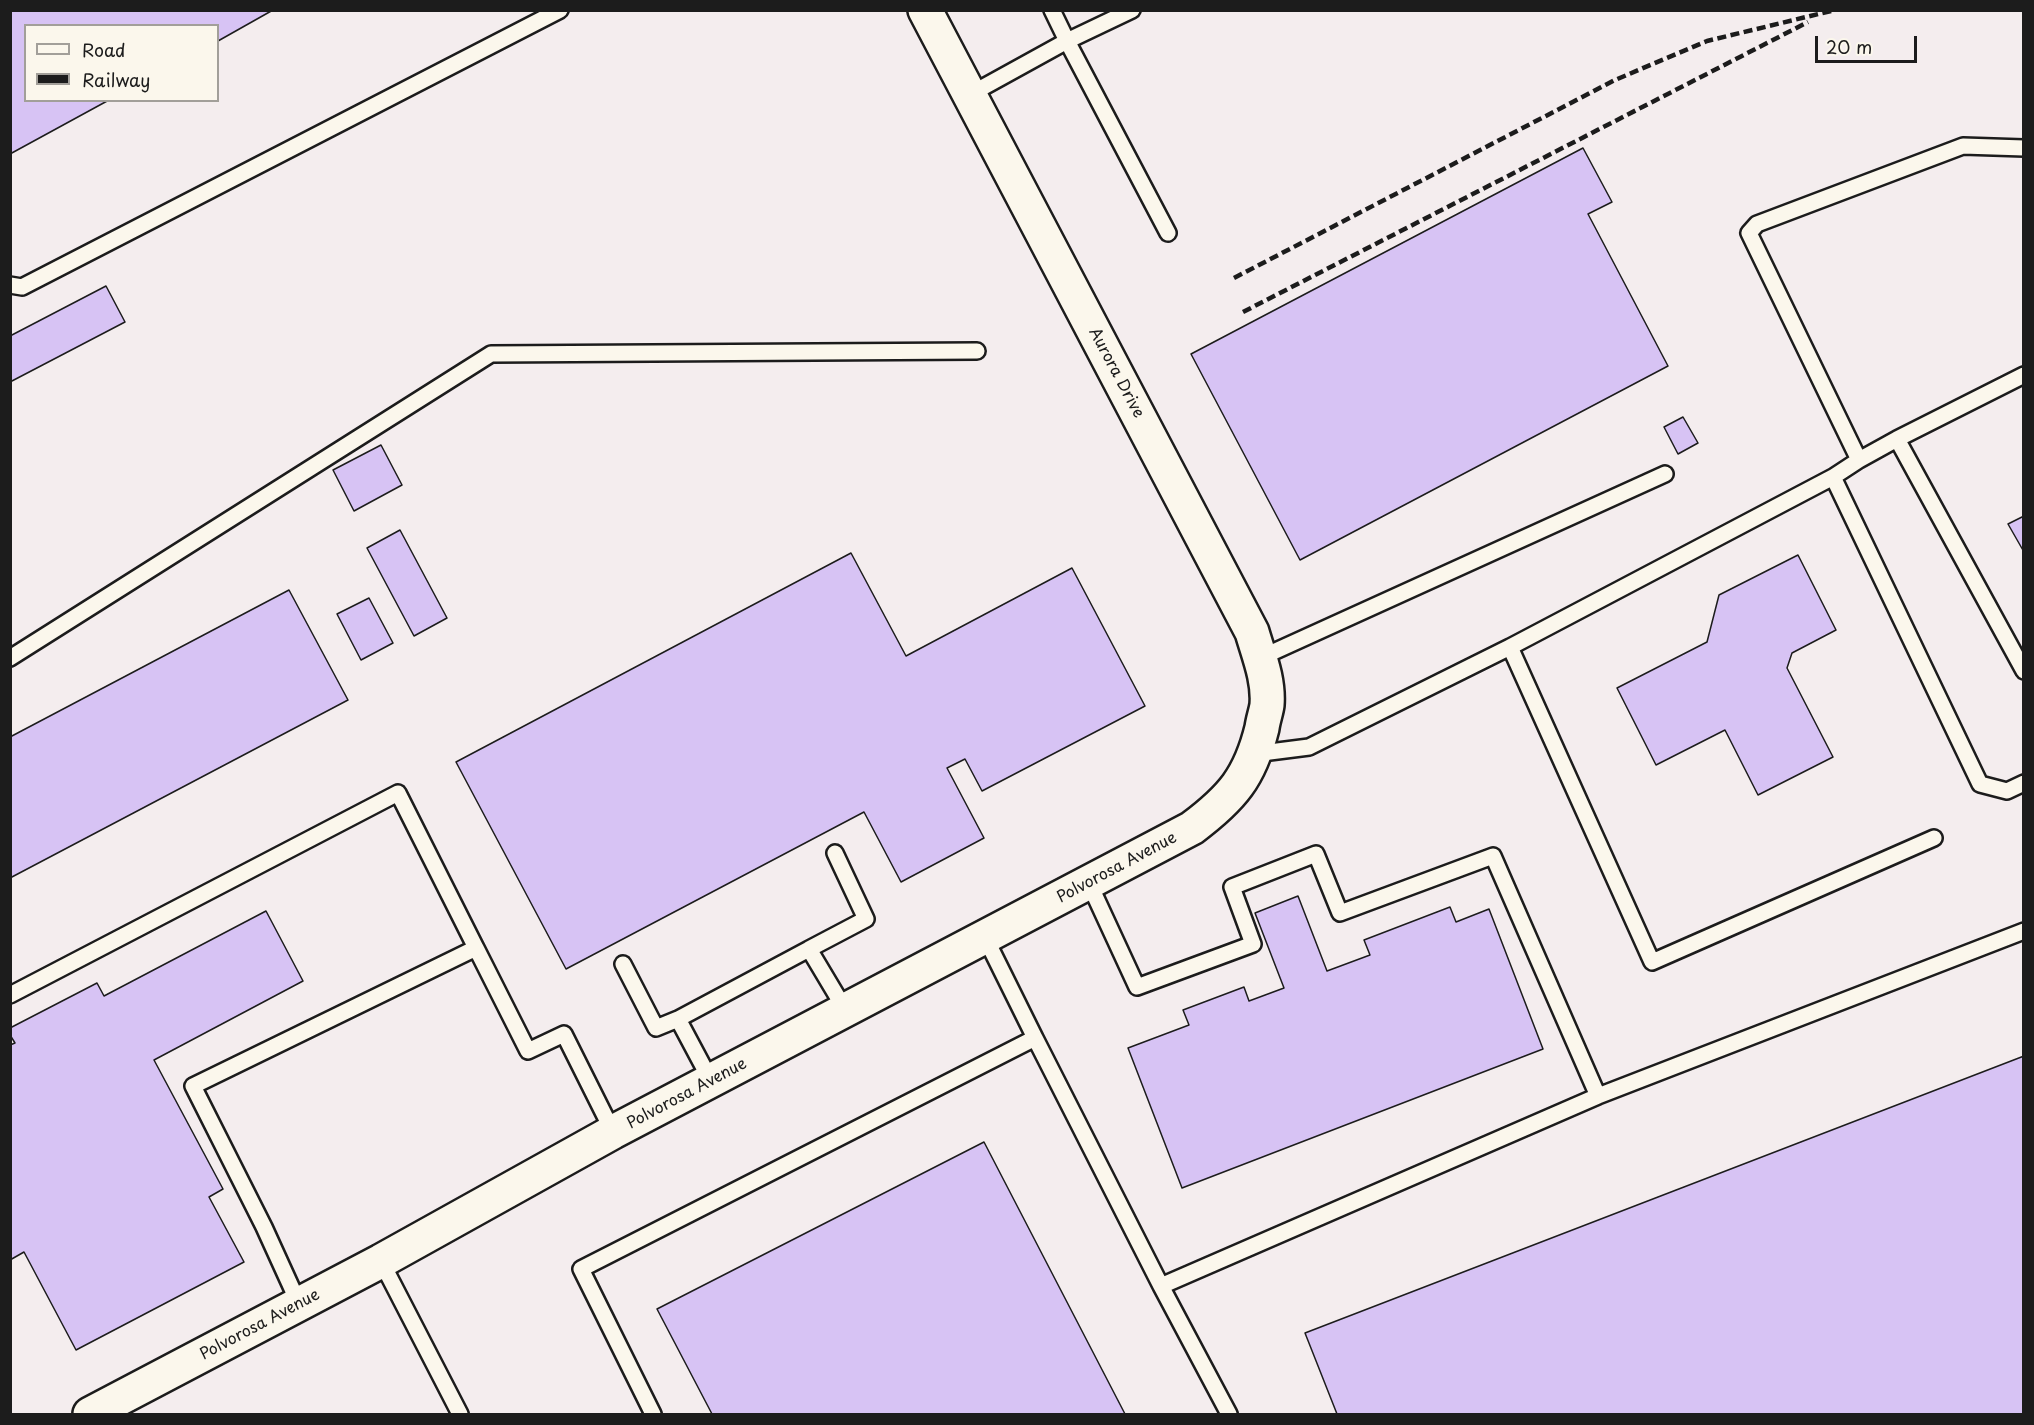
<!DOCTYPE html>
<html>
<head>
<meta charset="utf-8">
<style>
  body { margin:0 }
  #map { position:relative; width:2034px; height:1425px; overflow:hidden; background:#f4edee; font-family:"Playpen Sans",sans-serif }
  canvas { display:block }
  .frame { position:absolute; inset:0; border:12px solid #1c1c1c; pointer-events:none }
  .legend { position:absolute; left:24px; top:24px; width:195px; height:78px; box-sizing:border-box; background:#fbf7ec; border:2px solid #a29f99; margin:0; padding:8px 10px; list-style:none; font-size:18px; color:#1c1c1c }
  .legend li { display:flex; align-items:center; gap:12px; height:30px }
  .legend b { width:30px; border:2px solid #a29f99 }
  .scale { position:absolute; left:1815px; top:36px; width:102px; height:27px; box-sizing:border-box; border:3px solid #1c1c1c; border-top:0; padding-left:8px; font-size:18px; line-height:21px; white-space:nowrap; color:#1c1c1c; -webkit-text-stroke:4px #fbf7ec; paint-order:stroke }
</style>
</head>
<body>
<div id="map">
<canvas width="2034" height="1425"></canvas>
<div class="frame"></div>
<ul class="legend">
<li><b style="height:8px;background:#fbf7ec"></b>Road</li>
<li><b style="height:8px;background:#1c1c1c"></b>Railway</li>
</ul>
<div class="scale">20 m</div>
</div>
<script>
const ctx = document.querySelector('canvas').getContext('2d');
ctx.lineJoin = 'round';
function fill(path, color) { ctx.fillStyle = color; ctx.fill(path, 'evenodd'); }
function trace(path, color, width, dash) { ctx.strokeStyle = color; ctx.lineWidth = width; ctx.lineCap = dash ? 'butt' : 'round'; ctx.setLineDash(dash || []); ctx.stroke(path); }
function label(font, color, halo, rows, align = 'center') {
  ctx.font = font + ' "Playpen Sans",sans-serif'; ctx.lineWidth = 6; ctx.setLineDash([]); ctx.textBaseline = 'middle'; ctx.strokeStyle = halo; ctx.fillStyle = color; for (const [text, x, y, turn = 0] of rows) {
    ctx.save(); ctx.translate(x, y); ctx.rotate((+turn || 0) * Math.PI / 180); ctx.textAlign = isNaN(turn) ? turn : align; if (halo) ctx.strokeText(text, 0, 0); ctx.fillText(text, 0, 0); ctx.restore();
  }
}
const building = new Path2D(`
  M10,10h263l-55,31v-15h-192v74h83l-99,54z
  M1583,148l29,54 -24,12 80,152 -368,194 -109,-206z
  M106,286l19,36 -115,60v-46z
  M1683,417l15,26 -20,11 -14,-27z
  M381,445l21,40 -48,26 -21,-41z
  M2024,516v36l-16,-28z
  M400,530l47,88 -33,18 -47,-88z
  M851,553l55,103 166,-88 73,138 -163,85 -17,-32 -18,9 37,70 -83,44 -37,-70 -298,157 -110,-207z
  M1798,555l38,75 -44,23 -5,15 46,89 -75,38 -33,-65 -69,35 -39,-77 90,-46 12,-47z
  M289,590l59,110 -338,178v-141z
  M369,598l24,45 -32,17 -24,-46z
  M1298,896l29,75 43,-16 -6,-15 86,-33 6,15 33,-13 54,140 -361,139 -54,-140 61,-23 -6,-15 61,-23 5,14 35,-13 -29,-75z
  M266,911l37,70 -149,79 69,129 -14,8 35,65 -168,88 -52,-98 -14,8v-215l5,-2 -5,-8v-7l87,-45 7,13z
  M2024,1056v358h-687l-32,-81z
  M984,1142l141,272h-413l-55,-105z`);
fill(building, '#d7c3f4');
trace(building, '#1c1c1c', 1.5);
const lane = new Path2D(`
  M1052,10l15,31 65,-31
  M969,95l98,-54 101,192
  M10,285l12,2 538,-277
  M1897,439l127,-64
  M1859,460l38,-21 127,232
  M1833,477l147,307 27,7 17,-8
  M1510,647l323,-170 26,-17 -110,-227 8,-9 206,-78 61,2
  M10,658l481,-304 486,-3
  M1260,658l405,-184
  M1254,754l55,-7 201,-100 142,315 282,-124
  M1089,883l48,104 116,-43 -21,-57 84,-33 24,59 153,-57 105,240 426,-165
  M985,937l50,101
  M809,949l57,-30 -31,-66
  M623,964l33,64 22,-9
  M10,995l388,-202 78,155
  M711,1081l-33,-62 131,-70 37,62
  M381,1261l79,153
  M1161,1286l68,128
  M299,1304l-35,-77 -71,-141 283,-138 52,103 36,-17 49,98
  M653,1414l-72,-145 454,-231 126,248 437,-190`);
const secondary = new Path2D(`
  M90,1414l291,-153 232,-129 579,-304c40,-30 58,-51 70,-100 1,-8 4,-16 5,-23 2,-25 -8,-49 -15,-73l-327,-622`);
trace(lane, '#1c1c1c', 20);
trace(secondary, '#1c1c1c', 38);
trace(lane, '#fbf7ec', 15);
trace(secondary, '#fbf7ec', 33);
trace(new Path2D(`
  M1234,278l381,-198 92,-39 128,-31
  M1243,312l565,-290`), '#1c1c1c', 4.5, [9, 4.5]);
label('16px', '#1c1c1c', '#fbf7ec', [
  ["Aurora Drive",1116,373,62],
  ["Polvorosa Avenue",1117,868,-28],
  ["Polvorosa Avenue",687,1094,-28],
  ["Polvorosa Avenue",260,1325,-28]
]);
</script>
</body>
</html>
